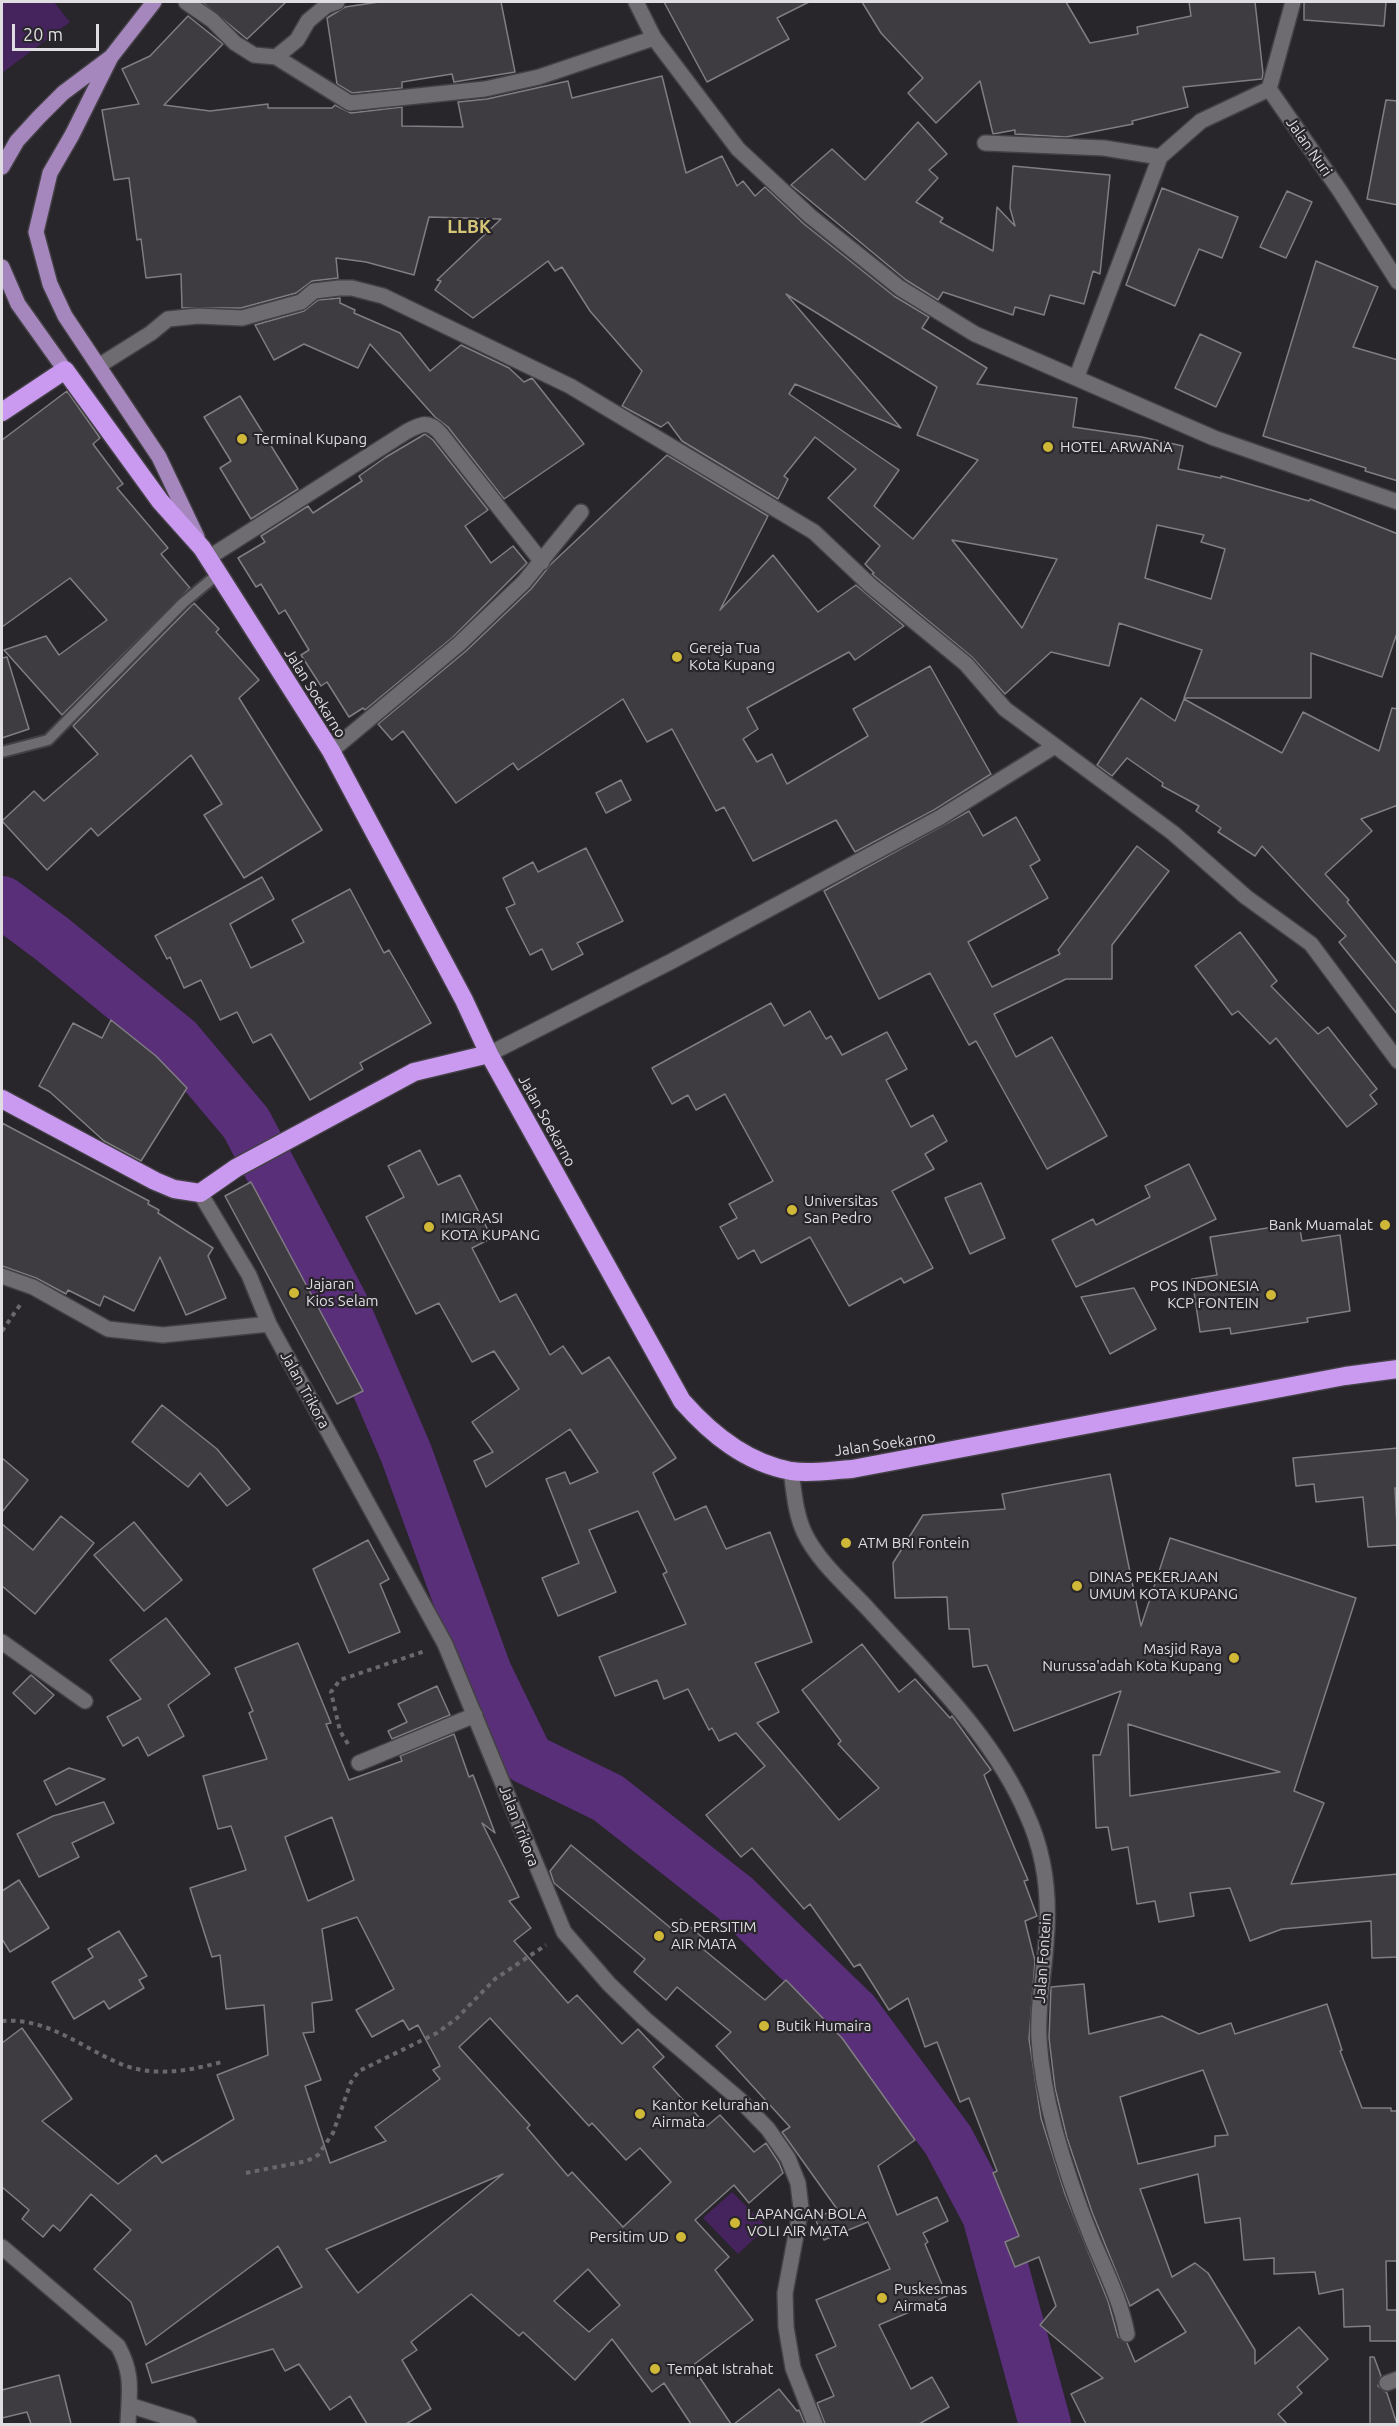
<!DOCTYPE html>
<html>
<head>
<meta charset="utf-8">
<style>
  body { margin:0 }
  #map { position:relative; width:1399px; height:2426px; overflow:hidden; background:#28252b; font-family:Ubuntu,sans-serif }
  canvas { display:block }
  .frame { position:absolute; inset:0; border:3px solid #dfdde1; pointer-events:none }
  .scale { position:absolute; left:12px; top:24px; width:87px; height:27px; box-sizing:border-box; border:3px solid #dfdde1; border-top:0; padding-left:8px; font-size:18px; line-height:21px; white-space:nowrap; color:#dfdde1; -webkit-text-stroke:4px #28252b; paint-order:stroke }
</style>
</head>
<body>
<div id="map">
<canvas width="1399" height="2426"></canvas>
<div class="frame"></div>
<div class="scale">20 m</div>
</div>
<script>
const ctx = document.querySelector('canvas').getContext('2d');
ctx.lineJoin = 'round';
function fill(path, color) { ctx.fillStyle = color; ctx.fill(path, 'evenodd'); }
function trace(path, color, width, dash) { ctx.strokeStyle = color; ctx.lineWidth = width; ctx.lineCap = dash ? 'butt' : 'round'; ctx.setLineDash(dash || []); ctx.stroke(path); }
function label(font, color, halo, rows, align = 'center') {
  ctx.font = font + ' Ubuntu,sans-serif'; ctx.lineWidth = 4.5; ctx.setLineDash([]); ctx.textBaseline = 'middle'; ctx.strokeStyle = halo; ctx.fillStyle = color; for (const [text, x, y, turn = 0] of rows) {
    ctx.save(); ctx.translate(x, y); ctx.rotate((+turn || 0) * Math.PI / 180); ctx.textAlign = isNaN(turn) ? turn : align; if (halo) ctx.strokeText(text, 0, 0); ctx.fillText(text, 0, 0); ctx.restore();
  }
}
fill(new Path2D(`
  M2,2h52l16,20 -68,51z
  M732,2192l35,35 -29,27 -35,-36z`), '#45235d');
trace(new Path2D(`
  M2,902l50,37 125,102 69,82 96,181 64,149 80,220 42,86 80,39 127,100 119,115 94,127 40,75 57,209`), '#5a2f79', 52);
const building = new Path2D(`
  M202,2h84l-39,37z
  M379,2h122l14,70 -61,10 -2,-8 -50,8v6l-50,5 -15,-9 -10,-66 18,-11z
  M664,2h145l-32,16 12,21 -82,43z
  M862,2h204l24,41 48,-9 -1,-7 54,-11 -2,-14h66l8,71 -1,6 -79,8 5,20 -56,14 1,3 -67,13 -51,-3v-4l-22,4 -13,-53 -44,42 -28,-30 15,-15 -42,-45z
  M1304,2h82l-2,24 -80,-6z
  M188,16l35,28 -59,61 46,6 58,-7v4h64l3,-3 16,8 51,-6v19l61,1 -5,-25 29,-3 81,-18 4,17 90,-22 24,97 36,-17 15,30 6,-5 12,15 10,-9 39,37 90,72 35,21 -7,11 65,40 -10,16 100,14 -4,29 69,10 41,9 -5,23 43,9v-2l88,25 1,-2 88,35v96l-16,47 -71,-24v45h-127l18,-48 -83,-27 -10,43 -58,-14 -46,42 -33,-37 -100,-83 2,-1 -9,-9 15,-18 -52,-48 28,-29 -41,-32 -31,39 4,3 -10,20 -96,-58 -14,-19 -7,5 -39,-21 20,-35 -52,-60 -28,-44 -7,4 -7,-10 -75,57 -38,-28 6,-9 -4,-1 64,-61 -72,-2 -15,58 -48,-13 -30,-4 2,20 -26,3 -16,12 -55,15h-59l-1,-34 -35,4 -5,-39 -4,1 -8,-62 -15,2 -12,-70 37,-6 -17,-35 28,-13zM786,294l151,93 -20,48 61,25 -65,79 -39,-33 25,-36 -110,-76 6,-10 106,44zM1157,525l47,10 -3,7 24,7 -14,50 -66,-21zM952,540l105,19 -35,69z
  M1386,100l12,1v104l-31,-6z
  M918,122l29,32 -18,16 9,8 -22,24 27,16 -3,4 53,29 4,-44 18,19 -5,-18 3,-42 97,9 -10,99 -7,-3 -9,33 -34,-9 -6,20 -29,-8 -2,8 -70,-23 -5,8 -32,-20 -115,-95 41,-36 33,31z
  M1162,188l76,29 -16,41 -23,-9 -24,57 -49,-21z
  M1287,191l25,11 -26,56 -26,-11z
  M1316,261l62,26 -25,60 45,13v121l-33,-10 1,-3 -103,-32z
  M340,298v5l15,7 -1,3 46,20 30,38 31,-26 48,23 15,14 8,-4 52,66 -80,55 -56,-72 -13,-10 -65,-73 -12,24 -54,-24 -30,16 -19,-35 49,-14 14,-11z
  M1200,334l41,19 -25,54 -41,-19z
  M67,391l33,47 -7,6 30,40 -6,4 51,60 -7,6 29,34 -128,127 -58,-65 42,-14 13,19 48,-35 -37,-42 -68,49v-187z
  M240,396l58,93 -47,30 -31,-51 11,-7 -27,-44z
  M425,434l8,6 55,70 -23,16 26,37 22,-17 14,17 -74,74 -88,73 -2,-2 -14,9 -22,-35 -6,4 -20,-31 8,-5 -24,-40 -6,4 -18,-30 -5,3 -18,-29 27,-16 -4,-6 47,-30 5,7 49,-32 -3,-5 27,-19z
  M667,455l101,61 -48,94 53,-55 45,57 38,-27 48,41 -49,34 -6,-8 -102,56 11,21 -15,10 14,23 15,-8 15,30 81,-48 -15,-27 77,-43 61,108 -57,36 -79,42 -19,-32 -83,41 -29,-54 -8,4 -44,-82 -25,13 -24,-43 -105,71 -5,-7 -57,40 -53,-72 -11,9 -14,-16 88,-73 65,-62 20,-25z
  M194,603l25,26 -3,3 43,48 -20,18 83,132 -78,48 -40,-63 18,-11 -31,-49 -93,81 -7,-8 -44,42 -45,-49 32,-30 10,10 54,-47 -25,-28z
  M7,657l22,72 -27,9v-80z
  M1141,698l34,23 9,-22 98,54 21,-41 76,39 13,-43 6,1v96l-37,14 11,12 -47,43 24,26 -2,2 51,63v50l-59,-73 7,-6 -84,-90 -7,10 -37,-24 3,-4 -25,-17 3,-5 -37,-20 1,-3 -36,-25 -15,18 -15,-11z
  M621,780l10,20 -25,13 -10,-20z
  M969,811l14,25 33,-19 24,43 -10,6 18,32 -80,44 24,45 68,-33 -2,-4 79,-104 32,25 -57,74v34h-46l-72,35 22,43 36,-20 55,99 -60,33 -71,-128 -7,4 -39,-72 -51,26 -55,-108z
  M586,848l37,73 -46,22 6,11 -31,16 -10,-21 -12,6 -24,-47 9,-4 -12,-26 30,-16 5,10z
  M262,877l12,22 -44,25 21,44 53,-26 -12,-22 58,-31 34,64 5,-3 42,73 -71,40 3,6 -53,31 -39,-66 -18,9 -16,-31 -17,8 -19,-40 -17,8 -14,-31 -3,2 -12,-23z
  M1240,932l37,49 -6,5 47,48 10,-7 49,62 -7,6 7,9 -30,23 -71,-89 -6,6 -32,-33 -6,4 -37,-49z
  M771,1003l13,23 26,-15 16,28 5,-3 11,19 45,-23 20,37 -21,11 25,47 22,-12 14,26 -22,13 9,15 -42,22 41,77 -29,15 -3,-5 -52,28 -39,-69 -49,26 -7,-13 -16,9 -18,-32 17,-9 -8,-14 44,-23 -48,-87 -29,16 -8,-15 -16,9 -20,-36z
  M111,1020l45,36 31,32 -46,73 -37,-20 -54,-49 -11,-6 34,-63 29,15z
  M2,1123l147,78 -1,3 11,6 -1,3 55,35 -5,8 18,42 -40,17 -26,-58 -26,54 -30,-15 -4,10 -32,-16 -2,4 -30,-16 -34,-12z
  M420,1150l18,35 22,-10 32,63 -20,10 28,54 16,-8 34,61 13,-9 19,28 27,-17 67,101 -23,15 22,47 31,-14 20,43 44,-17 42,110 -57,21 24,49 -22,11 82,97 40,-32 -41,-44 3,-3 -39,-51 60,-46 37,48 16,-13 35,39 2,-2 39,54 -7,5 44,105 -4,1 13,35 -12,5 10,40 -6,78 12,79 24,76 43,107 10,36 9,6 8,19 51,-30 -28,-43 -28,17 -38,-94 -25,-74 -12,-50 -6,-50 2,-51 33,-3 5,50 73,-18 37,18 32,-11 4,11 92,-30 15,46 -2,1 22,57h29v3h7v150h-12l1,49h11v31h-28v-15l-26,1 -1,-38 -24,5 -4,-22 -41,2v-16l-30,2 -4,-42 -35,5 -7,-49 -58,15 32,88 23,-14 13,10 47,77v14l44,-37 29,32 -31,28 5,6 -24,21 9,10h-201l-15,-30 32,-16 -63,-53 16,-19 -17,-49 -24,10 -10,-25 14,-6 -26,-63 4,-2 -28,-73 -9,4 -23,-60 -12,5 -17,-49 -19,12 -29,-46 -6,3 -44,-63 -6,5 -52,-61 -11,9 -35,-42 59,-49 -29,-33 -17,8 -7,-13 -3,2 -21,-41 -24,10 -7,-19 -42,16 -16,-39 87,-33 -23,-50 4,-2 -29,-61 -49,19 27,62 -58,24 -16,-38 37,-15 -33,-84 19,-7 5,12 28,-12 -28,-43 -84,58 -12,-26 19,-9 -21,-30 47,-33 -25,-38 -22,11 -33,-59 -23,11 -50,-97 38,-20 -16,-31zM1203,2070l25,65 -13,1v10l-77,18 -18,-67z
  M1189,1164l27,55 -140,68 -24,-47 41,-21 3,6 54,-28 -5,-11z
  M251,1182l112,209 -26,13 -112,-208z
  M981,1183l24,55 -35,16 -25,-56z
  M1299,1223l3,18 38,-6 10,76 -43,7 1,4 -77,12 -1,-6 -30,4 -8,-53 25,-4 -7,-38z
  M1134,1288l22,41 -46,25 -29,-57z
  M162,1405l55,44 33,40 -23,17 -27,-33 -12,14 -56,-45z
  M1398,1448v40h-3l3,57 -30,2 -5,-50 -47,5 -2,-18 -18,2 -3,-28z
  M2,1458l26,22 -26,32z
  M1110,1474l31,152 29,-88 186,60 -62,193 30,12 -33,81 107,-10v83l-26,1 -1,-37 -89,8 -32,12 -20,-53 -40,5 4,23 -35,6 -4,-21 -18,3 -9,-57 -16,3 -4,-23 -12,1 -3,-73h7l21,-64 -107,40 -27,-66 -14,2 -4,-38h-20l-2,-32 -52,1 -2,-35 30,-48 82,-6 -3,-15zM1128,1724l152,48 -150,24z
  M61,1516l33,27 -59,71 -33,-28v-62l31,26z
  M134,1522l48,58 -38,31 -50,-56z
  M368,1540l21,39 -9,5 20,48 -51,21 -36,-84z
  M166,1618l44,56 -42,31 16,31 -36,20 -10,-19 -15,9 -16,-29 34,-18 -31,-39z
  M298,1643l33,80 -5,1 23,56 53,-19 -2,-5 54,-22 15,43 4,-2 22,58 -13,-10 37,74 -10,4 22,27 -17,13 54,62 9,-8 45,49 16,-15 26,28 -11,10 54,59 13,-11 34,37 12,-9 13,20 4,10 -34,30 -15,-18 -39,35 34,37 -14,13 38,50 -61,46 39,58h-40l-27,-41 -12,9 -40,-53 -37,41 -52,-48 -4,4 -48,-42 -60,48 6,8 -15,10 29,49 -25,15h-39l-17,-28 -20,14 -31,-46 -14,7 -12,-22 -121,34 -6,-19 156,-77 -24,-41 -132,99 -15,-43 -37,-33 37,-39 -40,-36 -31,37 -7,-6 -10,12 -21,-18 7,-9 -27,-23v-144l20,-15 50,71 -30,22 76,63 38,-29 6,8 72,-44 -17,-44 51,-20 -4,-50 -38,4 -6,-54 -8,2 -22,-69 56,-18 -15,-44 -13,3 -15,-53 64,-17 -18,-46 4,-2 -18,-43zM332,1817l22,63 -46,21 -23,-64zM357,1917l37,72 -38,21 16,27 31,-17 6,10 9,-5 22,41 -7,4 7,9 -65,48 11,14 -56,22 -25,-77 16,-6 -18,-47 11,-1 -2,-29 20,-3 -10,-71zM490,2018l99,108 3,-3 34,37 14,-12 31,34 -48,45 -51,-55 -4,4 -41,-48 3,-3 -71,-78zM503,2174l-145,119 -32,-44zM588,2269l32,36 -31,27 -35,-31z
  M31,1675l23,20 -19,19 -22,-21z
  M437,1686l13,29 -58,24 -4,-8 19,-9 -9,-18z
  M69,1768l36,11 -49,26 -12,-24z
  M104,1802l10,21 -42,20 7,14 -40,20 -22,-43 36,-18z
  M571,1845l101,84 9,-10 28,24 -6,6 62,51 21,-20 56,58 73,102 -37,26 19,49 40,-18 11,24 -25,12 5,9 -3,2 22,52 -68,29 32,64 21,-12 17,30 -30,17h-94l-8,-21 17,-7 -18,-41 20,-9 -20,-46 74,-31 -22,-47 -44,18 -9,-22 22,-9 -55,-77 8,-5 -74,-81 15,-14 -54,-45 -11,13 -32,-28 11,-13 -91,-76 -4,-12z
  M19,1880l30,48 -39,24 -8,-13v-48z
  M119,1931l28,45 -8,4 5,8 -35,21 -5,-8 -30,18 -22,-37 41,-25 -5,-8z
  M1370,2357h4l7,19 -3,10 9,7 10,31h-27z
  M59,2375l12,49h-40l-4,-12 -25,6v-28z
  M779,2389l18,22 2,-1 6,14h-71z`);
fill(building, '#3f3c41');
trace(building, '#807d83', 1.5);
const lane = new Path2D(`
  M2,752l46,-12 135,-137 35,-29`);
const street = new Path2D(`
  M186,2l26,18 23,23 19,12 22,2 21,-17 11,-19 18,-15 11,-4
  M636,2l18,36 84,111 72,67 90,72 75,46 239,104 184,64
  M1293,2l-24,87 71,102 58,91
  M276,57l74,46 135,-14 54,-12 115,-39
  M985,143l119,5 56,9
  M100,365l51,-32 17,-14 30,-3 44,2 59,-16 13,-11 25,-3h13l31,8 187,90 244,146 56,53 96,79 39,45 168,124 73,64 65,47 87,117
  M1077,376l83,-219 41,-36 68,-32
  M208,558l198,-126c15,-8 22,-12 34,1l102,129
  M331,751l128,-107 65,-62 57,-70
  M489,1054l183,-93 267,-143 116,-72
  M200,1193l49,82 20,49 176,320 119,288 45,52 36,35 94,80 29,30 20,29 10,25 3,25 -16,85 1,34 7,41 22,56
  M2,1276l31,11 75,42 55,6 106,-11
  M791,1471c3,20 4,41 13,61 14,30 43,54 65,78 57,63 124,125 158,205 18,39 23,85 19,128 -2,32 -9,63 -7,96 4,67 28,138 53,200 13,31 29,62 35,95
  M2,1642l83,59
  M359,1763l116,-48
  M2,2247l116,99c16,29 11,47 10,78
  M1387,2383l11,-4
  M129,2405l60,19`);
const primary = new Path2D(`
  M111,57l-39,78 -22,38 -14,59 14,52 15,32 94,141 38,80
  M2,167l15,-26 22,-24 24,-24 48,-36 43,-55
  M2,267l16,37 47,66`);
const highway = new Path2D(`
  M2,412l63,-42 95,131 42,47 129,203 133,249 25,54 193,347c29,33 64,62 109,70 20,3 42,-1 61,-2l493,-93 53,-7
  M2,1099l153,82 19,8 26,4 36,-25 178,-96 75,-18`);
trace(lane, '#424044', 14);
trace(street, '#424044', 18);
trace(primary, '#424044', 18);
trace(highway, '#424044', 21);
trace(new Path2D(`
  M2,1331l18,-26
  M348,1744l-8,-13 -9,-39 9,-12 85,-29
  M2,2021c47,-4 82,29 124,45 33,11 65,4 96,-4
  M246,2173l61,-12 11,-6 15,-22 18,-51 8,-11 78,-38 19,-14 39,-40 51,-34`), '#6a686d', 4, [4.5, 4.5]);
trace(lane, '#6e6b71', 10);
trace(street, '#6e6b71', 15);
trace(primary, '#a587be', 15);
trace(highway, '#ca9af1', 18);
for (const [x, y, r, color] of [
  [242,439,6,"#cfb837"],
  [1048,447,6,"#cfb837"],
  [677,657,6,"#cfb837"],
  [792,1210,6,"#cfb837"],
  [1385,1225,6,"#cfb837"],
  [429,1227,6,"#cfb837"],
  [294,1293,6,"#cfb837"],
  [1271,1295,6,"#cfb837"],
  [846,1543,6,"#cfb837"],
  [1077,1586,6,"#cfb837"],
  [1234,1658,6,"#cfb837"],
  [659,1936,6,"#cfb837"],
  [764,2026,6,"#cfb837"],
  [640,2114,6,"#cfb837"],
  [735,2223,6,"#cfb837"],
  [681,2237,6,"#cfb837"],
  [882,2298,6,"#cfb837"],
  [655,2369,6,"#cfb837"]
]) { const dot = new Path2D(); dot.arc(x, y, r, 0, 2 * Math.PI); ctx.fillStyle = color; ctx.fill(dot); trace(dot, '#28252b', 2); }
label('15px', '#dfdde1', '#28252b', [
  ["Jalan Nuri",1309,147,55],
  ["Jalan Soekarno",315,693,58],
  ["Jalan Soekarno",547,1121,61],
  ["Jalan Trikora",305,1390,61],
  ["Jalan Soekarno",885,1444,-8],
  ["Jalan Trikora",519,1826,69],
  ["Jalan Fontein",1043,1958,-86]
]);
label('15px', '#dfdde1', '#28252b', [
  ["Terminal Kupang",254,439],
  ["HOTEL ARWANA",1060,447],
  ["Gereja Tua",689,648],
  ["Kota Kupang",689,665],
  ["Universitas",804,1201],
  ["San Pedro",804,1218],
  ["IMIGRASI",441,1218],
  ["KOTA KUPANG",441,1235],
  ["Bank Muamalat",1373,1225,"right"],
  ["Jajaran",306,1284],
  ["Kios Selam",306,1301],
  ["POS INDONESIA",1259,1286,"right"],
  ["KCP FONTEIN",1259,1303,"right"],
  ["ATM BRI Fontein",858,1543],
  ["DINAS PEKERJAAN",1089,1577],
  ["UMUM KOTA KUPANG",1089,1594],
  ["Masjid Raya",1222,1649,"right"],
  ["Nurussa'adah Kota Kupang",1222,1666,"right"],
  ["SD PERSITIM",671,1927],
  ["AIR MATA",671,1944],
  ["Butik Humaira",776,2026],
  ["Kantor Kelurahan",652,2105],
  ["Airmata",652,2122],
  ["LAPANGAN BOLA",747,2214],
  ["VOLI AIR MATA",747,2231],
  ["Persitim UD",669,2237,"right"],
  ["Puskesmas",894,2289],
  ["Airmata",894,2306],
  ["Tempat Istrahat",667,2369]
], 'left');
label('bold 18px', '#d4c577', '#28252b', [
  ["LLBK",469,227]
]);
</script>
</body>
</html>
